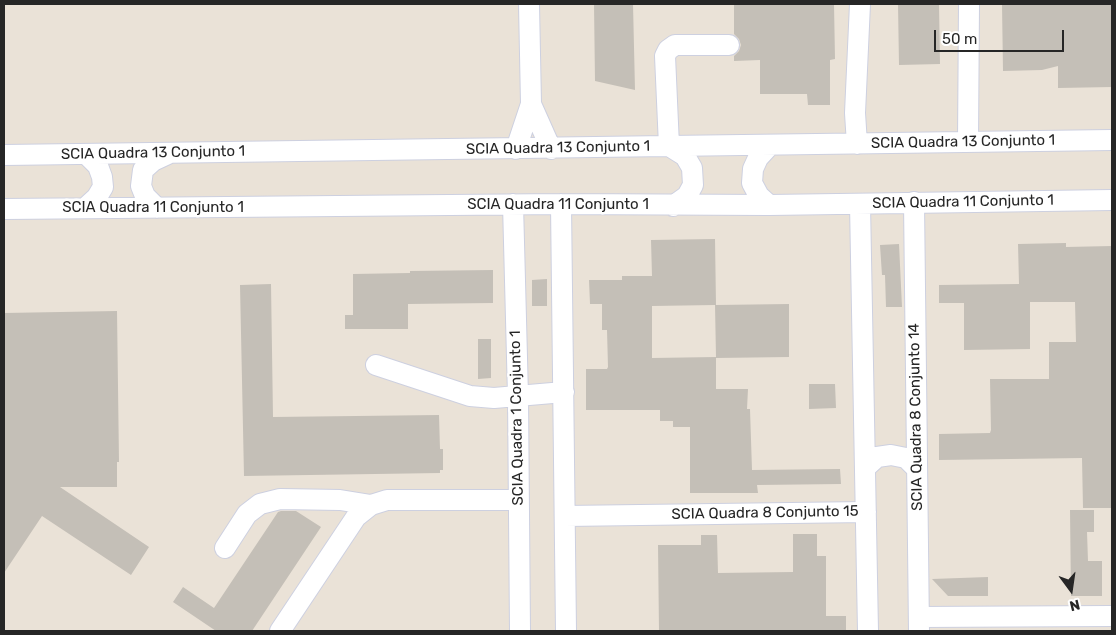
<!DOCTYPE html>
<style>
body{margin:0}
#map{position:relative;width:1116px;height:635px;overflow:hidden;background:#eae2d7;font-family:Rubik,sans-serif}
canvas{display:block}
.frame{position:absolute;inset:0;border:5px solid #262626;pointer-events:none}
.north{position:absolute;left:1046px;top:565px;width:50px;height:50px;-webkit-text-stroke:4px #fff;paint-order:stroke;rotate:166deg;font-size:14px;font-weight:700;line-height:20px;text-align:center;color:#262626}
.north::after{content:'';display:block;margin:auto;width:18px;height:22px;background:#262626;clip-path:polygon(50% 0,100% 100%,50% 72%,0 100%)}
.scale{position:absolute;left:934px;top:30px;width:130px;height:22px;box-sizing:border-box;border:2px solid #262626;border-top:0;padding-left:6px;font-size:15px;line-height:18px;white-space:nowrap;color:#262626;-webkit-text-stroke:4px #fff;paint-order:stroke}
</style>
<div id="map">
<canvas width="1116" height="635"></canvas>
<div class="frame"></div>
<div class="north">N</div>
<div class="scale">50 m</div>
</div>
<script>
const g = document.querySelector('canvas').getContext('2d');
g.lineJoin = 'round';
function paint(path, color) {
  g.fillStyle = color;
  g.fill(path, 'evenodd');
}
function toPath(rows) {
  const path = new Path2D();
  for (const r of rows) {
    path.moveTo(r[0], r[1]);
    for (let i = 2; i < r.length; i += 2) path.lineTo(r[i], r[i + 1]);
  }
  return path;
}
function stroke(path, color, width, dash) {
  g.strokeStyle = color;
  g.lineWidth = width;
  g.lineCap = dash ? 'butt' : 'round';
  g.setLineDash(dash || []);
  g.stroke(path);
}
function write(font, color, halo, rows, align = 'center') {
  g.font = font + ' Rubik,sans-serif';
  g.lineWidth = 5;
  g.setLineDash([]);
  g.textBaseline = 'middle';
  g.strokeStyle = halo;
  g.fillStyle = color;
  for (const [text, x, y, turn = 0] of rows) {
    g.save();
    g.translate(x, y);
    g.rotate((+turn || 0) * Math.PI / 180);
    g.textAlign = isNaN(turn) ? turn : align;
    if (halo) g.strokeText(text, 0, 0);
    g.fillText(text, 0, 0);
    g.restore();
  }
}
paint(toPath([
 [594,4,633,4,635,90,595,81],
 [734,4,834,4,835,59,830,60,830,105,808,105,807,94,760,94,760,60,734,61,734,56,739,51,741,45,739,39,734,34],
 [898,4,939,4,940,64,899,65],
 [1002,4,1112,4,1112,87,1058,88,1058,66,1042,70,1003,71],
 [715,239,716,305,789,304,789,357,716,358,716,389,748,389,747,409,750,409,752,470,840,469,841,484,757,485,758,493,690,493,690,427,673,427,673,421,660,421,660,410,586,410,586,369,607,369,608,367,607,330,602,330,602,304,590,304,589,280,622,280,622,276,652,276,651,240],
 [715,305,716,357,652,358,652,306],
 [1066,243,1066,247,1112,246,1112,508,1083,508,1082,458,939,460,939,434,990,433,991,430,990,379,1049,379,1049,342,1076,342,1075,302,1030,302,1030,349,964,350,964,303,939,303,939,285,1019,284,1018,244],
 [899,244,902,307,886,307,885,275,882,275,880,245],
 [493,270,493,303,408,304,408,329,345,329,345,315,353,315,353,274,410,273,410,271],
 [547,279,547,306,532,306,532,280],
 [271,284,273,417,439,415,440,449,443,449,443,470,440,470,440,473,244,476,240,285],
 [117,311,119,462,117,462,117,487,60,487,149,547,131,575,42,516,4,573,4,313],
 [478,339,491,339,491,378,478,379],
 [809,384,835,384,836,408,809,409],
 [1070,510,1094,510,1094,532,1087,532,1088,561,1102,561,1102,596,1071,596],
 [281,511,296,511,321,527,252,631,216,631,173,602,183,587,214,608,278,512],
 [793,534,817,534,817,556,826,556,826,616,846,616,846,631,659,631,658,545,701,545,701,535,717,535,718,573,793,572],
 [988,577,988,596,948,596,932,579]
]), '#c4bfb7');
const minor = toPath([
 [531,104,551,149],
 [968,142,969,4],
 [857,144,855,113,860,4],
 [516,149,531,104,529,4],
 [4,155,1112,140],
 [914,202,919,631],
 [513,204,518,396,520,631],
 [561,204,566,631],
 [860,204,868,631],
 [769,205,759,196,752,183,753,169,758,158,770,145],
 [673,206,687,196,693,185,692,168,685,156,669,146,665,56,668,50,675,45,729,45],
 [85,208,97,197,103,187,102,177,98,166,86,154],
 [157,208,145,196,141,186,143,170,153,161,168,154],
 [4,209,561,204,769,205,1112,200],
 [376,365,470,396,494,398,564,392],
 [866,467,877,457,891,455,906,458,916,468],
 [565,516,866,512],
 [225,548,247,514,260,504,280,499,340,500,371,505],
 [919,617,1112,616],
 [280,631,356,517,371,505,387,500,518,500]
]);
stroke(minor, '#cdd0e0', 22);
stroke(minor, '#fff', 20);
write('15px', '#262626', '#fff', [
 ["SCIA Quadra 13 Conjunto 1",963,142,-1],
 ["SCIA Quadra 13 Conjunto 1",558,148,-1],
 ["SCIA Quadra 13 Conjunto 1",153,153,-1],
 ["SCIA Quadra 11 Conjunto 1",963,202,-1],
 ["SCIA Quadra 11 Conjunto 1",558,205],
 ["SCIA Quadra 11 Conjunto 1",153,208],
 ["SCIA Quadra 8 Conjunto 14",916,417,-91],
 ["SCIA Quadra 1 Conjunto 1",517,418,-91],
 ["SCIA Quadra 8 Conjunto 15",765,513,-1]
]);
</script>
